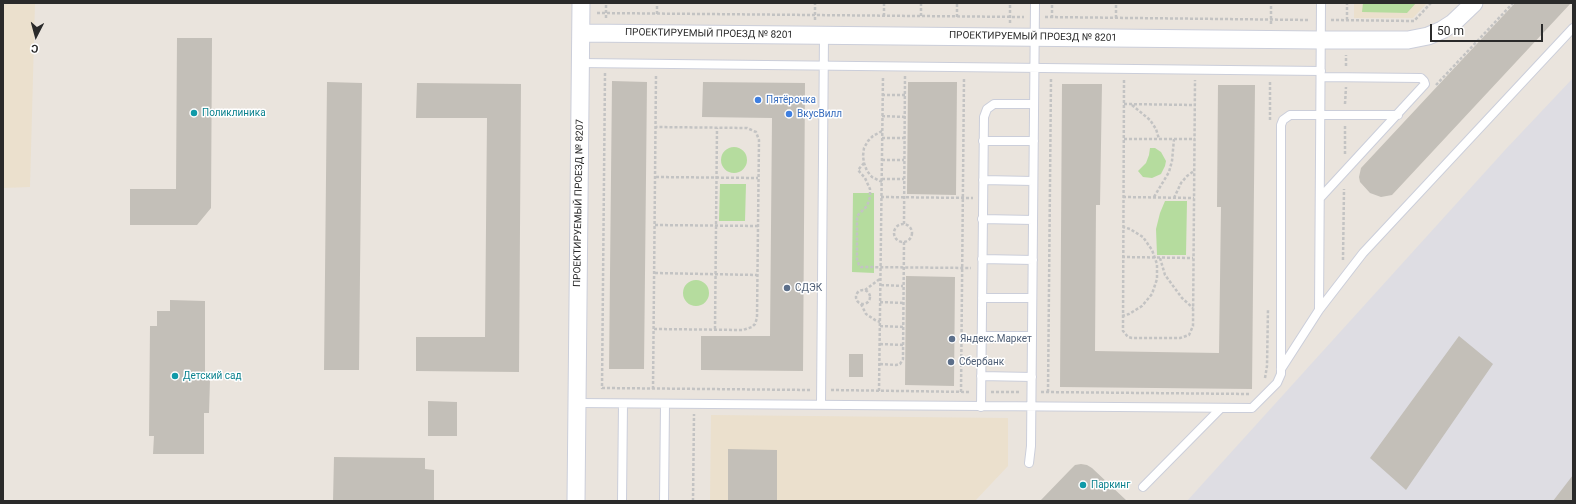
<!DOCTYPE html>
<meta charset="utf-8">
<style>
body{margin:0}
#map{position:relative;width:1576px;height:504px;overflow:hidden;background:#eae4dd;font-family:Roboto,sans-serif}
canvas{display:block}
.frame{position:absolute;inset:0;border:4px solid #2a2a2a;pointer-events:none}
.north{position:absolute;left:16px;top:16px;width:40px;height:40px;-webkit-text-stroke:3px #fff;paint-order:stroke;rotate:186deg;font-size:11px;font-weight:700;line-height:16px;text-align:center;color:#2a2a2a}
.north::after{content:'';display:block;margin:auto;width:14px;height:18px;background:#2a2a2a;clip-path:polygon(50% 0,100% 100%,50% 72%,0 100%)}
.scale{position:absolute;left:1430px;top:24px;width:113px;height:18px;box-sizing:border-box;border:2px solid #2a2a2a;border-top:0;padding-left:5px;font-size:12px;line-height:14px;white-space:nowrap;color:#2a2a2a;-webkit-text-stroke:3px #fff;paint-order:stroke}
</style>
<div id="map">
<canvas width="1576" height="504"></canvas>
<div class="frame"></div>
<div class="north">С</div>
<div class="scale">50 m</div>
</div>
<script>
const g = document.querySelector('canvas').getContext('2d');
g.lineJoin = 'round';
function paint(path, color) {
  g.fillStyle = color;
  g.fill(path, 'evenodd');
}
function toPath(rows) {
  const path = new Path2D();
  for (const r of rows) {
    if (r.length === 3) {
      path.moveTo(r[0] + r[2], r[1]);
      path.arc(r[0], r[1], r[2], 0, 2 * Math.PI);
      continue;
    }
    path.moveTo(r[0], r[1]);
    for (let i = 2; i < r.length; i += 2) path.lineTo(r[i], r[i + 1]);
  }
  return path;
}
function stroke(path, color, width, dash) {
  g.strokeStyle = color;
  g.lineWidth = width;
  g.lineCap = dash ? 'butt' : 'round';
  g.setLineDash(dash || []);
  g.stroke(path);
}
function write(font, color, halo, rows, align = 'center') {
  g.font = font + ' Roboto,sans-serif';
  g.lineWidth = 3;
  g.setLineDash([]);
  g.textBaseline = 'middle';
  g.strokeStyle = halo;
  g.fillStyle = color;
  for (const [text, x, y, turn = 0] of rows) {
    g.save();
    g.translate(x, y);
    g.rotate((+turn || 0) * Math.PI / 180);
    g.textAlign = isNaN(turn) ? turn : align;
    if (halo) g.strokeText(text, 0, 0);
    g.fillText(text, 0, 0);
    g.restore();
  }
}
paint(toPath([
 [1573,78,1573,501,1187,501,1505,150]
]), '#dedde3');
paint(toPath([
 [3,3,35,3,30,187,3,188],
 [1354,3,1427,3,1413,18,1354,18],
 [711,415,1008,418,1008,466,975,501,710,501]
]), '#ebe0cd');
paint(toPath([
 [1363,3,1416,3,1407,13,1362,12],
 [734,160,13],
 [1150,148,1155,148,1161,152,1166,161,1165,166,1161,174,1152,178,1143,177,1138,171,1146,163,1149,155],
 [720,184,746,184,745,221,719,221],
 [853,193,874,193,874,273,852,272],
 [1165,201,1187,201,1186,255,1157,255,1156,229,1160,213],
 [696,293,13]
]), '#b5dc9e');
paint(toPath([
 [1515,3,1571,3,1392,195,1381,197,1370,193,1360,182,1359,177,1361,168],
 [177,38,212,38,211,208,197,225,130,225,130,189,176,189],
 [612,81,647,82,644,369,609,369],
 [327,82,362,83,359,370,324,370],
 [703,82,805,83,803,371,701,370,701,336,770,336,772,118,702,117],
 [908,82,957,82,956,195,907,194],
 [417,83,521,84,519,372,416,371,416,337,485,337,487,118,416,118],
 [1062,84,1102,84,1100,205,1096,205,1095,351,1156,352,1219,353,1221,207,1217,207,1218,85,1255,85,1252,389,1060,387],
 [906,276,955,277,954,386,905,385],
 [170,300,205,301,205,380,210,380,209,413,204,413,204,454,153,454,154,436,149,436,150,326,157,326,157,311,170,311],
 [1459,336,1493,364,1406,490,1370,458],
 [849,354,863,354,863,377,849,377],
 [428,401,457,402,457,436,428,436],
 [728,449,777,450,777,501,728,501],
 [334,457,425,458,425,469,434,470,434,501,333,501],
 [1081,464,1087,465,1092,468,1127,501,1040,501,1071,469,1075,465],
 [1573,475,1573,501,1553,501]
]), '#c3bfb8');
const lane = toPath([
 [580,63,1321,71],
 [983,141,1034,141],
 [983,180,1033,181],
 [1320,198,1425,84,1424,81,1421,78,1321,77],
 [982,219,1033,220],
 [982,259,1033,260],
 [982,298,1032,298],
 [1319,310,1321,3],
 [981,336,1032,336],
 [1281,369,1319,310,1363,253,1573,28],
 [981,376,1032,377],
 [577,403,1252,408,1277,383,1281,374,1281,125,1283,120,1290,115,1398,115],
 [821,405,824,35],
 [981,407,984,117,987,109,994,104,1034,104],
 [1029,463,1031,446,1035,3],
 [1143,487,1220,409],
 [622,501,623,404],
 [664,501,665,404]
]);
const street = toPath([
 [581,33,1321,40,1408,40,1428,36,1442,30,1453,23,1474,3],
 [576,501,581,3]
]);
stroke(lane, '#cbceda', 10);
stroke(street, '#cbceda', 19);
stroke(toPath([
 [597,13,1024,17],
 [657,14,657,3],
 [884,16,884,3],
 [921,16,921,3],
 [957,17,957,3],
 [1045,17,1310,20],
 [606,18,606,3],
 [1052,18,1052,3],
 [1116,18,1116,3],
 [815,20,815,3],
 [1331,20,1414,21,1431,3],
 [1347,20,1347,3],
 [1010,23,1010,3],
 [1271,24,1271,3],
 [1346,66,1346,55],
 [605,73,602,388,811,390],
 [1124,80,1123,331,1128,337,1132,338,1180,338,1189,335,1193,326,1195,80],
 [1436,85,1513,3],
 [882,95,905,95],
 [1124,104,1195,105],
 [1345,104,1346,87],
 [1132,105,1150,120,1156,129,1159,139],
 [882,116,905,117],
 [1270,120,1270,81],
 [882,138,905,138],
 [1124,139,1195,139],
 [1345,154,1345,125],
 [882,160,904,160],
 [864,163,858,170,865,178,870,189,870,197,867,206,857,216,857,259,859,265,861,267,971,268],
 [656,177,758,178],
 [882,179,904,179],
 [882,182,872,177,867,171,864,163,863,156,864,148,868,141,873,136,882,131],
 [881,197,973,198],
 [1123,197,1194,198],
 [1154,197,1169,172,1172,161,1174,139],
 [1174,198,1181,183,1187,176,1194,171],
 [904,224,905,76],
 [903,233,9],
 [655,225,758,226],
 [1122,257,1193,258],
 [1160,258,1165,275,1182,298,1193,308],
 [1343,260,1344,189],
 [655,273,757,275],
 [881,285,903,286],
 [863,297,7],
 [865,290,881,278],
 [880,302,903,303],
 [861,304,866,314,875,320,880,322],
 [1122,316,1129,314,1142,306,1152,294,1157,279,1157,264,1152,250,1143,237,1130,229,1123,227],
 [880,326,903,327],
 [654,329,743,330,752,327,755,324,757,318,758,226,759,140,756,132,747,128,656,127],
 [715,329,717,128],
 [880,344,903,345],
 [880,364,896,365,900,364,903,359,904,242],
 [1265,378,1267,366,1268,309],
 [653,389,656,74],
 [831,390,970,392],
 [879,391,883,76],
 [961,392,964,77],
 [991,392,1020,392],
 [1041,392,1250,394],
 [1048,392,1051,79],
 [693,501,694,414]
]), '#c3c3c3', 2.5, [3, 2]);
stroke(lane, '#fff', 8);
stroke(street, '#fff', 17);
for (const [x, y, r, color] of [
 [758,100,4,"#3f7fe0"],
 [194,113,4,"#0f9aa8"],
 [789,114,4,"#3f7fe0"],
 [787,288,4,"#5c6f8a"],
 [952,339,4,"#5c6f8a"],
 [951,362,4,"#5c6f8a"],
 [175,376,4,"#0f9aa8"],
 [1083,485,4,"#0f9aa8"]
]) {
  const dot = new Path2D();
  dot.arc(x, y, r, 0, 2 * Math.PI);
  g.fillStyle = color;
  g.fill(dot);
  stroke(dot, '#fff', 1.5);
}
write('10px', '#2a2a2a', '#fff', [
 ["ПРОЕКТИРУЕМЫЙ ПРОЕЗД № 8201",709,34,1],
 ["ПРОЕКТИРУЕМЫЙ ПРОЕЗД № 8201",1033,37,1],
 ["ПРОЕКТИРУЕМЫЙ ПРОЕЗД № 8207",579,203,-89]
]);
write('10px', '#366cbe', '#fff', [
 ["Пятёрочка",766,100],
 ["ВкусВилл",797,114]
], 'left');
write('10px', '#0d838f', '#fff', [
 ["Поликлиника",202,113],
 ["Детский сад",183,376],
 ["Паркинг",1091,485]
], 'left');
write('10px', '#4e5e75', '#fff', [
 ["СДЭК",795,288],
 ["Яндекс.Маркет",960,339],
 ["Сбербанк",959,362]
], 'left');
</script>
